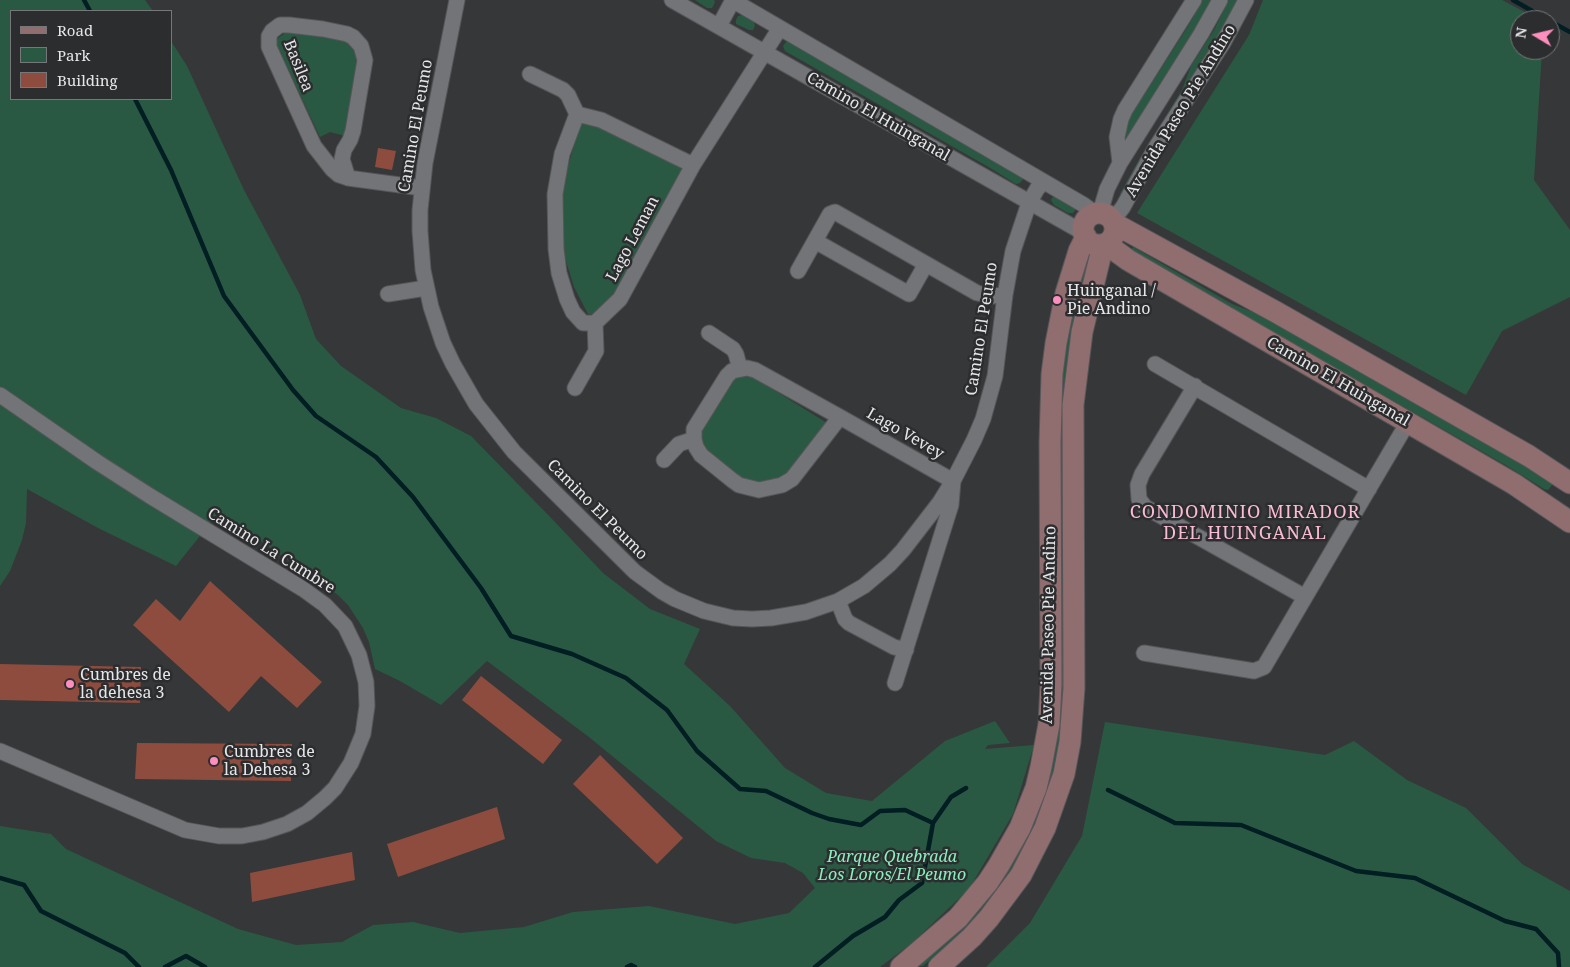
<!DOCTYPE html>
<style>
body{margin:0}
#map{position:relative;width:1570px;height:967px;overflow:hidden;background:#363739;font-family:"Noto Serif",serif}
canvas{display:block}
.legend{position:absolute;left:10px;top:10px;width:162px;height:90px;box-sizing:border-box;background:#2c2d2f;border:1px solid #777779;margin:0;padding:6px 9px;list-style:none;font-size:15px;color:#e7e7e9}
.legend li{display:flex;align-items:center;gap:10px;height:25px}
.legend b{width:25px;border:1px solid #777779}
.north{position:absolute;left:1510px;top:10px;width:50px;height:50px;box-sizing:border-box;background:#2c2d2f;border:1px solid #777779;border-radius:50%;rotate:279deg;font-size:14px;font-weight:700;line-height:20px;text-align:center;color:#e7e7e9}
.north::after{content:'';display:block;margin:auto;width:18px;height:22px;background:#fd8ebe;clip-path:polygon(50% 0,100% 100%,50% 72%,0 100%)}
</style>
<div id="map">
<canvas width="1570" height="967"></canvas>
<ul class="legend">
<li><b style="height:6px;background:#906d6f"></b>Road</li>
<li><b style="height:14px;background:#2a5943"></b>Park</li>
<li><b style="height:14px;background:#8d4c3d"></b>Building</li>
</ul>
<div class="north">N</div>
</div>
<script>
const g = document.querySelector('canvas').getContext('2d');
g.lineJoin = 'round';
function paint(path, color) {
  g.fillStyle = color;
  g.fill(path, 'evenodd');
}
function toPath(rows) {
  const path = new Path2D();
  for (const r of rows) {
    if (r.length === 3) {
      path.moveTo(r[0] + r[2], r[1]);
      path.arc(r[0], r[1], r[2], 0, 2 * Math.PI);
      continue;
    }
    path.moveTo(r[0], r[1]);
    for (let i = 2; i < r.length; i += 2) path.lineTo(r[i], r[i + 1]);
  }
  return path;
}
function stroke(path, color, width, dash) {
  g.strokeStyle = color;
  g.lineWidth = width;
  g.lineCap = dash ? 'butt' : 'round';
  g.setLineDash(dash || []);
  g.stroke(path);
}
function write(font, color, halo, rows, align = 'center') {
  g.font = font + ' "Noto Serif",serif';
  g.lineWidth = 5;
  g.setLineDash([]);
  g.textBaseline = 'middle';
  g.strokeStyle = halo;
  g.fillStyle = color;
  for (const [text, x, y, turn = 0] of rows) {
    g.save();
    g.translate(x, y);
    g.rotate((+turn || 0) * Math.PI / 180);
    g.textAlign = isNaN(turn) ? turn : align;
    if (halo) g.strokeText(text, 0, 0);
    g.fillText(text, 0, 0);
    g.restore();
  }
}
paint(toPath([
 [0,0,145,0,153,11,11,11,11,99,171,99,171,41,187,66,244,190,300,295,316,339,341,366,401,408,436,418,471,436,554,521,603,573,650,609,700,629,684,664,730,706,785,768,826,793,872,801,945,741,995,721,1010,743,988,745,985,749,1034,745,1013,814,969,889,912,943,880,967,0,967,0,826,51,834,66,849,238,929,296,945,342,942,373,925,413,922,460,933,524,927,573,912,649,906,735,924,789,913,815,888,803,873,785,863,751,858,716,841,589,737,487,661,441,705,400,681,375,669,369,642,363,628,348,605,338,595,219,512,176,566,100,529,27,489,26,523,22,540,10,571,0,586],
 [695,0,714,0,715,2,712,8,707,8],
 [1203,0,1212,0,1203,18,1126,139,1125,125,1187,28],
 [1229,0,1237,0,1210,52,1122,196,1120,194,1140,158,1182,90,1191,66,1214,30],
 [1263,0,1502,0,1540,20,1520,20,1520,50,1542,50,1534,180,1570,230,1570,297,1502,331,1466,395,1137,213,1249,35],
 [742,15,754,22,755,26,753,30,749,30,736,24,736,20,738,16],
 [287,32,342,38,351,43,357,52,361,63,345,136,330,132,320,137,276,43,278,38],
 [786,42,789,42,1024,178,1020,183,1016,184,992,169,785,51,783,46],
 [581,121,599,125,685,167,607,315,588,314,574,287,562,248,560,194],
 [1054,195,1077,208,1073,213,1068,213,1054,205,1051,200],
 [1092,247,1066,715,1056,770,1035,832,1002,889,968,928,923,966,910,967,1038,806,1056,404,1074,292],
 [1133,247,1232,304,1261,315,1550,478,1552,485,1548,490,1544,489,1509,467,1131,250],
 [743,376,753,377,827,423,789,472,776,480,765,484,738,479,702,447,700,437,703,428,731,382,737,377],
 [1105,722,1325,755,1354,741,1407,780,1466,808,1522,864,1570,891,1570,967,986,967,1030,923,1082,836]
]), '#2a5943');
stroke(toPath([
 [84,0,90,11],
 [1513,0,1548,20],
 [1550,21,1570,32],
 [135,99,171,170,224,296,293,390,316,416,376,457,413,497,481,588,511,636,572,654,626,678,667,710,697,751,740,789,766,791,812,813,829,819,861,825,880,811,905,810,933,823],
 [1108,790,1175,823,1241,825,1356,871,1415,878,1505,921,1536,929,1558,953,1559,967],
 [0,878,24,885,41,911,125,953,139,967],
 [165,967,186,956,205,967],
 [627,967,631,965,635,967],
 [815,967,853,936,885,917,899,900,922,883,933,823,951,797,966,788]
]), '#011e22', 4.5);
paint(toPath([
 [378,148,396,151,392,170,375,167],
 [210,581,322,682,297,708,261,676,229,712,133,625,156,599,180,621],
 [0,664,141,667,140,703,0,700],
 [481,676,562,740,543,764,462,700],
 [137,743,292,744,291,781,135,779],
 [600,755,683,838,657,864,573,784],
 [497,807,505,839,398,877,387,844],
 [352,852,355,880,252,902,250,873]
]), '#8d4c3d');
const street = toPath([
 [457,0,425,163,420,210,420,231,423,270,431,307,443,343,453,364,476,404,514,452,635,572,661,591,675,599,704,611,733,618,752,619,771,618,806,612,838,601,864,586,890,564,903,550,940,502,953,481,974,440,983,419,995,376,1005,295,1013,251,1029,203,1037,189,1043,182],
 [672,0,1084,233],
 [732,0,1084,205,1095,213],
 [719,26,733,0],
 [530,74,563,90,568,95,577,114],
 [1120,163,1117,137,1121,119,1125,110,1194,0],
 [693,165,601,120,577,114,562,154,555,194,556,249,559,273,567,299,573,312,583,323,595,323,620,299,693,165,780,28],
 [348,178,342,159,344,150,350,140,353,131,365,60,361,46,353,37,347,34,323,29,289,25,280,25,272,31,269,36,269,47,314,146,332,169,339,175,348,178,422,188],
 [1100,213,1107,189,1120,163,1201,34,1220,0],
 [1113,220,1123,207,1156,147,1223,43,1246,0],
 [815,241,909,294,926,264],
 [798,271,830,214,835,212,977,293,992,296,1005,295],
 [388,294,426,288],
 [709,333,733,349,736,354,740,369],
 [1155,364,1369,489],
 [1195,386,1142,474,1138,485,1139,499,1145,507,1305,597],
 [575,388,596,351,595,323],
 [0,395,97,462,150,496,303,589,325,605,345,626,359,655,366,682,367,706,363,734,351,763,335,788,325,798,307,813,287,824,263,832,242,836,219,836,185,830,0,751],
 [840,417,792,479,782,485,759,490,739,485,732,480,701,455,696,447,694,439,694,429,727,376,732,371,747,368,755,370,840,417,953,481,951,505,895,683],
 [664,460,679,444,694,439],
 [838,601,845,619,849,623,894,647,906,650],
 [1144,653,1254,671,1264,667,1408,422]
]);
const secondary = toPath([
 [1099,229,16],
 [1115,224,1276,312,1529,456,1570,483],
 [1106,244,1128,260,1514,484,1570,522],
 [901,967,958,918,988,882,999,865,1020,828,1036,788,1041,767,1049,724,1051,684,1050,442,1052,374,1056,343,1066,293,1079,251,1086,237],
 [939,967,972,937,989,918,1021,875,1045,828,1064,774,1070,742,1074,688,1073,405,1082,332,1103,245]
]);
stroke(street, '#565659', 17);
stroke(secondary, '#565659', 23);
stroke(street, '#737477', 15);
stroke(secondary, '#906d6f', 21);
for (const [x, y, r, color] of [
 [1057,300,5,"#fd8ebe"],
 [70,684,5,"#fd8ebe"],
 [214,761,5,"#fd8ebe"]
]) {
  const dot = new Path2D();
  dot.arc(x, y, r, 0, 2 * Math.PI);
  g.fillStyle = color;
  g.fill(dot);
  stroke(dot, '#2c2d2f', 2);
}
write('16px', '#e7e7e9', '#2c2d2f', [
 ["Basilea",298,66,68],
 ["Avenida Paseo Pie Andino",1181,111,-59],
 ["Camino El Huinganal",878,117,30],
 ["Camino El Peumo",416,126,-80],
 ["Lago Leman",633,239,-62],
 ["Camino El Peumo",982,329,-81],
 ["Camino El Huinganal",1338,382,30],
 ["Lago Vevey",905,434,30],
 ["Camino El Peumo",597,510,45],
 ["Camino La Cumbre",271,551,32],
 ["Avenida Paseo Pie Andino",1049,625,-89]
]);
write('16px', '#e7e7e9', '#2c2d2f', [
 ["Huinganal /",1067,291],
 ["Pie Andino",1067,309],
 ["Cumbres de",80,675],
 ["la dehesa 3",80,693],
 ["Cumbres de",224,752],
 ["la Dehesa 3",224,770]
], 'left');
write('italic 16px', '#88efbd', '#2c2d2f', [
 ["Parque Quebrada",892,857],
 ["Los Loros/El Peumo",892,875]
]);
g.letterSpacing = '1px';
write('18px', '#fbbbd4', '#2c2d2f', [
 ["CONDOMINIO MIRADOR",1245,513],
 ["DEL HUINGANAL",1245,534]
]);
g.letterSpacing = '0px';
</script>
